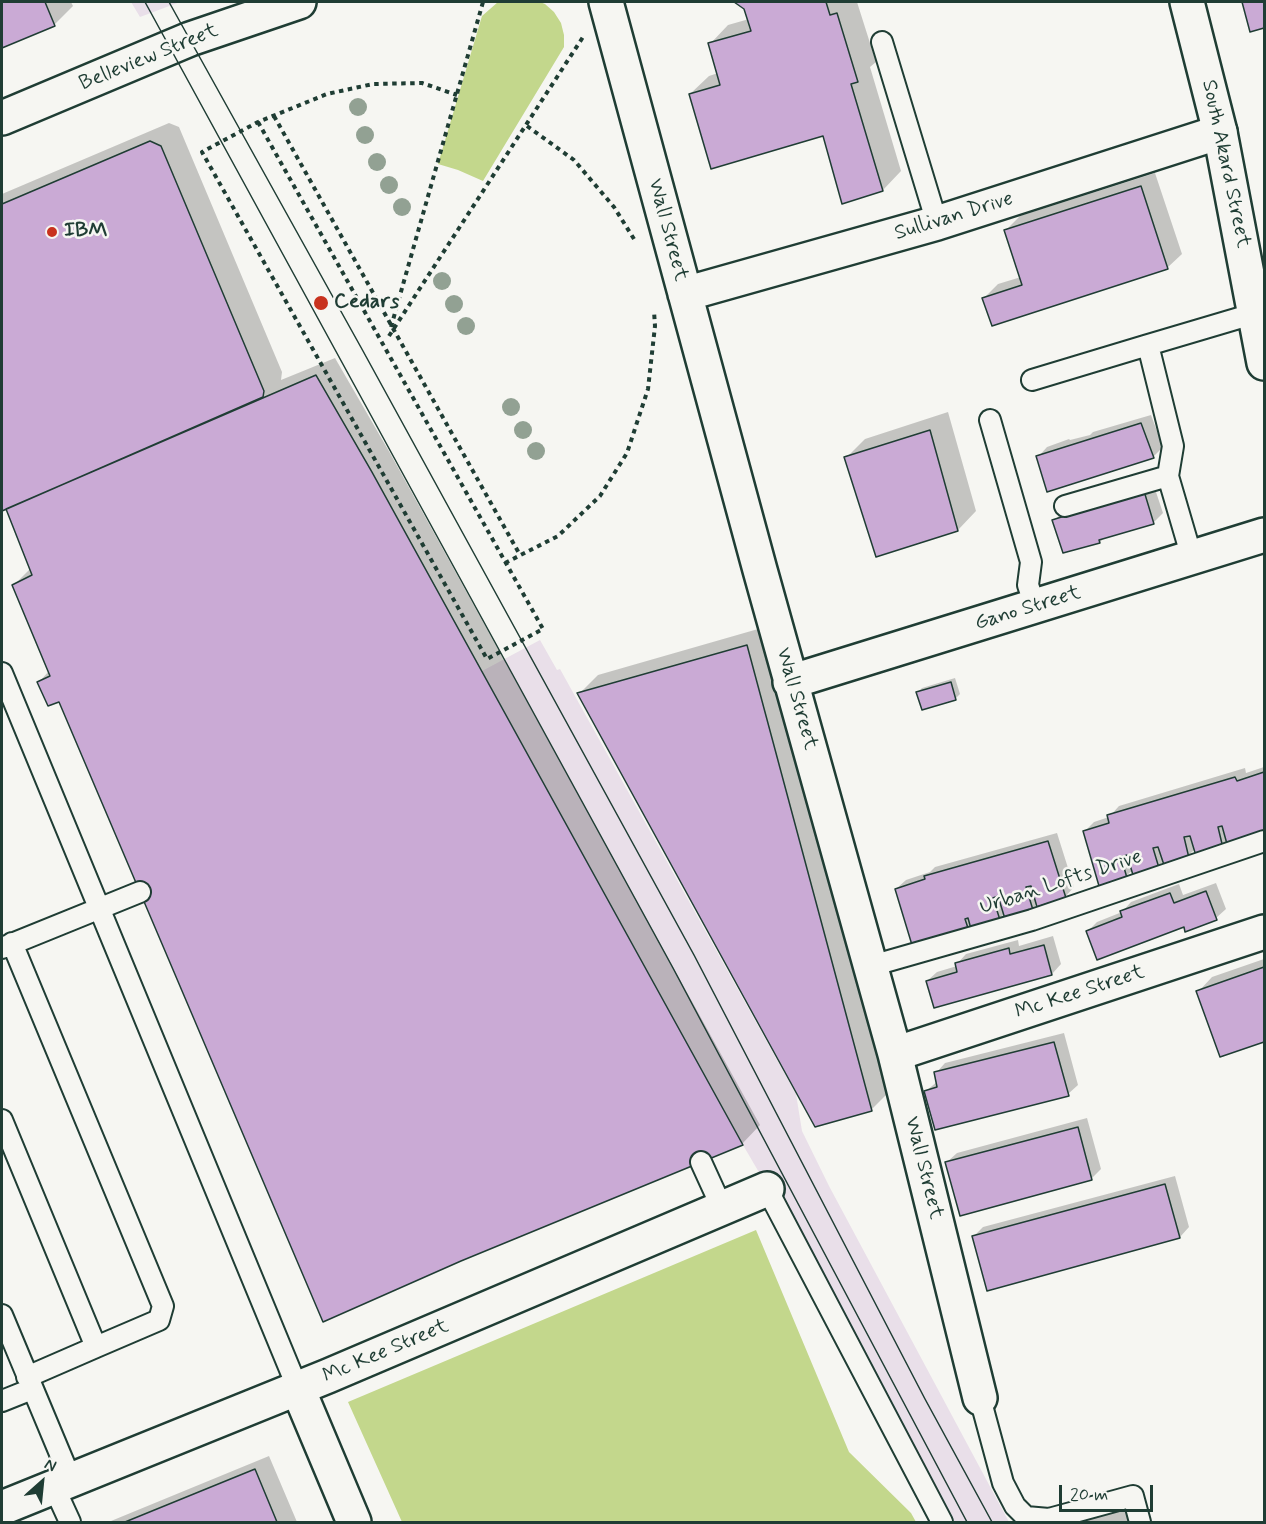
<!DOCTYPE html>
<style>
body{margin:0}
#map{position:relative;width:1266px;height:1524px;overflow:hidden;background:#f6f6f2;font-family:Mynerve,sans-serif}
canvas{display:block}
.frame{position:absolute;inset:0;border:3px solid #1f3d34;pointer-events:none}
.north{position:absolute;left:12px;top:1452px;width:60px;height:60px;-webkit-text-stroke:4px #f6f6f2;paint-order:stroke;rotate:27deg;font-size:16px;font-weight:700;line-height:24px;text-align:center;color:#1f3d34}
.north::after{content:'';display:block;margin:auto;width:21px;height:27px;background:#1f3d34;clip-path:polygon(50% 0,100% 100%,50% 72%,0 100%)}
.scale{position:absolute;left:1059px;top:1485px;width:94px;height:27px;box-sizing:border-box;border:3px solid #1f3d34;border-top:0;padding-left:8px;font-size:18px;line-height:21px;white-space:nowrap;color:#1f3d34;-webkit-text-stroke:4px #f6f6f2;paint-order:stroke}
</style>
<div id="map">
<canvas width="1266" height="1524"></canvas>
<div class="frame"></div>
<div class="north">N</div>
<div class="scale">20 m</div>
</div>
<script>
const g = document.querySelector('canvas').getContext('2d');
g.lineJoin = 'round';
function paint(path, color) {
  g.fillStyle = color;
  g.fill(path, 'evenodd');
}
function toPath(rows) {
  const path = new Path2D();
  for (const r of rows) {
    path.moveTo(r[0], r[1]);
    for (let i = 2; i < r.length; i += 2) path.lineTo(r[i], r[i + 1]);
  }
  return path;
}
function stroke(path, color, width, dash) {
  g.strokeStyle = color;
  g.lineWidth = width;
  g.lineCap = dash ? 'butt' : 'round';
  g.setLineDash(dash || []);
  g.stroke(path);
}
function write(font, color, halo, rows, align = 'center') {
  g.font = font + ' Mynerve,sans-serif';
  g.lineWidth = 5;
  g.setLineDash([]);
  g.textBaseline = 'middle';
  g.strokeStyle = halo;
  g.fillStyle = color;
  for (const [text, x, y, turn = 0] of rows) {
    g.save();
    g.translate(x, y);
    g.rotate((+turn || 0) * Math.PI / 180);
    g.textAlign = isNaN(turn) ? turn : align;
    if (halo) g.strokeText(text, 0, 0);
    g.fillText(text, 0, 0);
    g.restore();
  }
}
paint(toPath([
 [131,2,180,2,140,17],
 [540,640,557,670,560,669,796,1094,802,1131,829,1186,1009,1522,950,1522,812,1263,743,1145,482,671]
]), '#e9dfe9');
paint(toPath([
 [498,2,540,2,545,4,554,12,561,23,564,35,564,47,483,181,458,170,438,164,482,16],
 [756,1230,849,1452,911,1513,916,1522,402,1522,348,1402]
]), '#c3d78c');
paint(toPath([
 [2,2,71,2,73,6,54,25,2,46],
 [737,2,857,2,876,62,870,67,901,171,883,190,824,134,690,94,709,76,718,73,710,44,728,25,749,19,746,8],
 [1243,2,1264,2,1264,26,1251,30],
 [169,123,179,127,282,372,281,380,335,358,390,453,760,1125,742,1144,60,700,39,682,49,671,14,585,31,568,7,507,2,509,2,194],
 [1155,173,1182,254,1167,268,984,298,998,284,1021,277,1006,230,1020,216],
 [948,412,976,511,958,530,877,555,846,458,865,439],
 [1151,415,1163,447,1153,457,1038,457,1047,447,1069,439,1070,440,1090,435,1093,432],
 [1153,483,1163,513,1153,523,1105,537,1100,542,1064,551,1054,521,1063,511],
 [765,627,890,1091,871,1110,579,694,598,675],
 [955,678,960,694,955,699,918,692,922,688],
 [1264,767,1264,832,1228,841,1222,846,1195,849,1188,856,1164,861,1158,866,1133,870,1126,876,1085,831,1094,822,1109,817,1119,806,1245,768,1246,773],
 [1057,833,1074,887,1065,897,1038,903,1032,909,1005,913,999,919,971,922,967,927,896,889,906,880,930,872,935,867],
 [1216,883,1226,909,1216,918,1184,925,1088,931,1097,922,1122,912,1131,902,1179,884,1183,895],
 [1053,936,1061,964,1052,974,927,981,937,972,957,966,957,964,966,954,1018,940,1019,946],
 [1264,959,1264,1040,1221,1055,1198,992,1212,977],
 [1064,1033,1078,1085,1068,1094,926,1091,938,1081,936,1073,945,1063],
 [1087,1118,1101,1169,1091,1179,947,1162,957,1153],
 [1175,1176,1189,1227,1180,1237,973,1237,983,1227],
 [269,1456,297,1522,109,1522,111,1521],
 [1134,1501,1139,1522,1063,1522]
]), '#0003');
const building = toPath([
 [2,2,45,2,55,26,2,48,2,2],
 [734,2,826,2,830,15,837,13,858,82,851,84,883,191,842,204,823,136,711,169,689,94,720,85,708,43,751,31,744,9,734,2],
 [1242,2,1264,2,1264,28,1250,32,1242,2],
 [150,141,161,146,264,391,263,397,2,511,2,204,150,141],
 [1141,186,1168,269,992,326,982,298,1022,285,1004,230,1141,186],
 [316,375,372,472,743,1145,461,1261,323,1322,59,702,48,706,37,682,50,676,12,585,32,575,6,509,316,375],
 [1141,423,1154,458,1047,492,1036,456,1141,423],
 [930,430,958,531,876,557,844,457,930,430],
 [1144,491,1154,524,1099,540,1100,543,1063,553,1052,520,1144,491],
 [747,645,872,1111,815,1127,577,693,747,645],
 [951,682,956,700,922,710,916,692,951,682],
 [1264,772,1264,833,1227,844,1222,826,1218,827,1223,848,1196,856,1190,836,1184,837,1189,858,1164,865,1158,847,1153,848,1159,868,1133,875,1127,855,1121,857,1127,878,1099,886,1083,831,1109,823,1107,815,1235,777,1237,781,1264,772],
 [1048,841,1066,898,1037,907,1031,886,1026,887,1033,910,1005,919,998,896,993,898,1000,920,971,929,968,918,965,919,968,928,912,945,895,889,925,879,924,876,1048,841],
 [1206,891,1217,920,1185,932,1184,927,1097,960,1086,931,1122,917,1120,911,1170,893,1174,903,1206,891],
 [1044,945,1052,975,934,1008,926,981,957,972,955,963,1009,948,1010,954,1044,945],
 [1264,967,1264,1042,1220,1057,1196,991,1264,967],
 [1054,1042,1069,1096,935,1130,924,1091,937,1087,934,1072,1054,1042],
 [1078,1127,1092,1180,960,1216,945,1162,1078,1127],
 [1165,1184,1180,1238,987,1291,972,1236,1165,1184],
 [255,1469,277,1522,125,1522,255,1469]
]);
paint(building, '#caaad5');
stroke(building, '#1f3d34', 1.5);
const lane = toPath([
 [882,42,937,223],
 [1148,345,1256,313],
 [1032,380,1148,345,1173,446,1168,476,1192,558],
 [990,420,1031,562,1028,585,1035,606],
 [1065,506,1168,476],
 [2,673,298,1389],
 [12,943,163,1306,159,1320,96,1347],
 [2,948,140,892],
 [871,966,1032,920,1264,841],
 [2,1120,96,1347,27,1377],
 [701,1162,722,1208],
 [767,1189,942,1522],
 [2,1315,71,1480],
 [980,1398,1003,1483,1015,1506,1026,1517,1049,1519,1133,1496,1140,1522],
 [2,1401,32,1389],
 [54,1487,70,1522]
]);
const street = toPath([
 [606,2,760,570,895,1054,980,1398],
 [685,294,937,223,1220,132],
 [790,682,1264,535],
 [895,1054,1264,932],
 [298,1389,354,1522],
 [2,1508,328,1376,767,1189]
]);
const secondary = toPath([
 [1187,2,1220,132,1264,363],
 [2,118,190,39,299,2]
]);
stroke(lane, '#1f3d34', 24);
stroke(street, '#1f3d34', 38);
stroke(secondary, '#1f3d34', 38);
stroke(toPath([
 [274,116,520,555],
 [258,122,543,629,487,659,202,152,258,122,327,94,373,84,422,83,457,95],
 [527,126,574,160,614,207,634,239],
 [391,327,483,2],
 [389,336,583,37],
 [505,563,558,536,600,496,627,453,648,389,655,326,654,311]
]), '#1f3d34', 4, [4.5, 4.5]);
stroke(lane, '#f6f6f2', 20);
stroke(street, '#f6f6f2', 33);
stroke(secondary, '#f6f6f2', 33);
stroke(toPath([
 [145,2,673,968,967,1522],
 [169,2,363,351,694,955,925,1399,992,1522]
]), '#1f3d34', 1.5);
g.fillStyle = '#92a193';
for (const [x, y] of [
 [358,107],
 [365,135],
 [377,162],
 [389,185],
 [402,207],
 [442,281],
 [454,304],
 [466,326],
 [511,407],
 [523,430],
 [536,451]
]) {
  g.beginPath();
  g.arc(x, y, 9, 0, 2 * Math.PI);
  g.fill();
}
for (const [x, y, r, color] of [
 [52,232,6,"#c8321e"],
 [321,303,8,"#c8321e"]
]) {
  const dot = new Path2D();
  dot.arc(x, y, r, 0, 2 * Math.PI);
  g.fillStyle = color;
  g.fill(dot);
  stroke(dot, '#f6f6f2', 2);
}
write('21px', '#1f3d34', '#f6f6f2', [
 ["Belleview Street",149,58,-22],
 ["South Akard Street",1225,164,78],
 ["Sullivan Drive",954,217,-17],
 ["Wall Street",667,230,75],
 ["Gano Street",1028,609,-17],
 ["Wall Street",796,699,74],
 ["Urban Lofts Drive",1061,883,-18],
 ["Mc Kee Street",1080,993,-18],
 ["Wall Street",923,1168,76],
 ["Mc Kee Street",386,1352,-23]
]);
write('bold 21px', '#1f3d34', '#f6f6f2', [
 ["IBM",64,232],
 ["Cedars",334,303]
], 'left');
</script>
